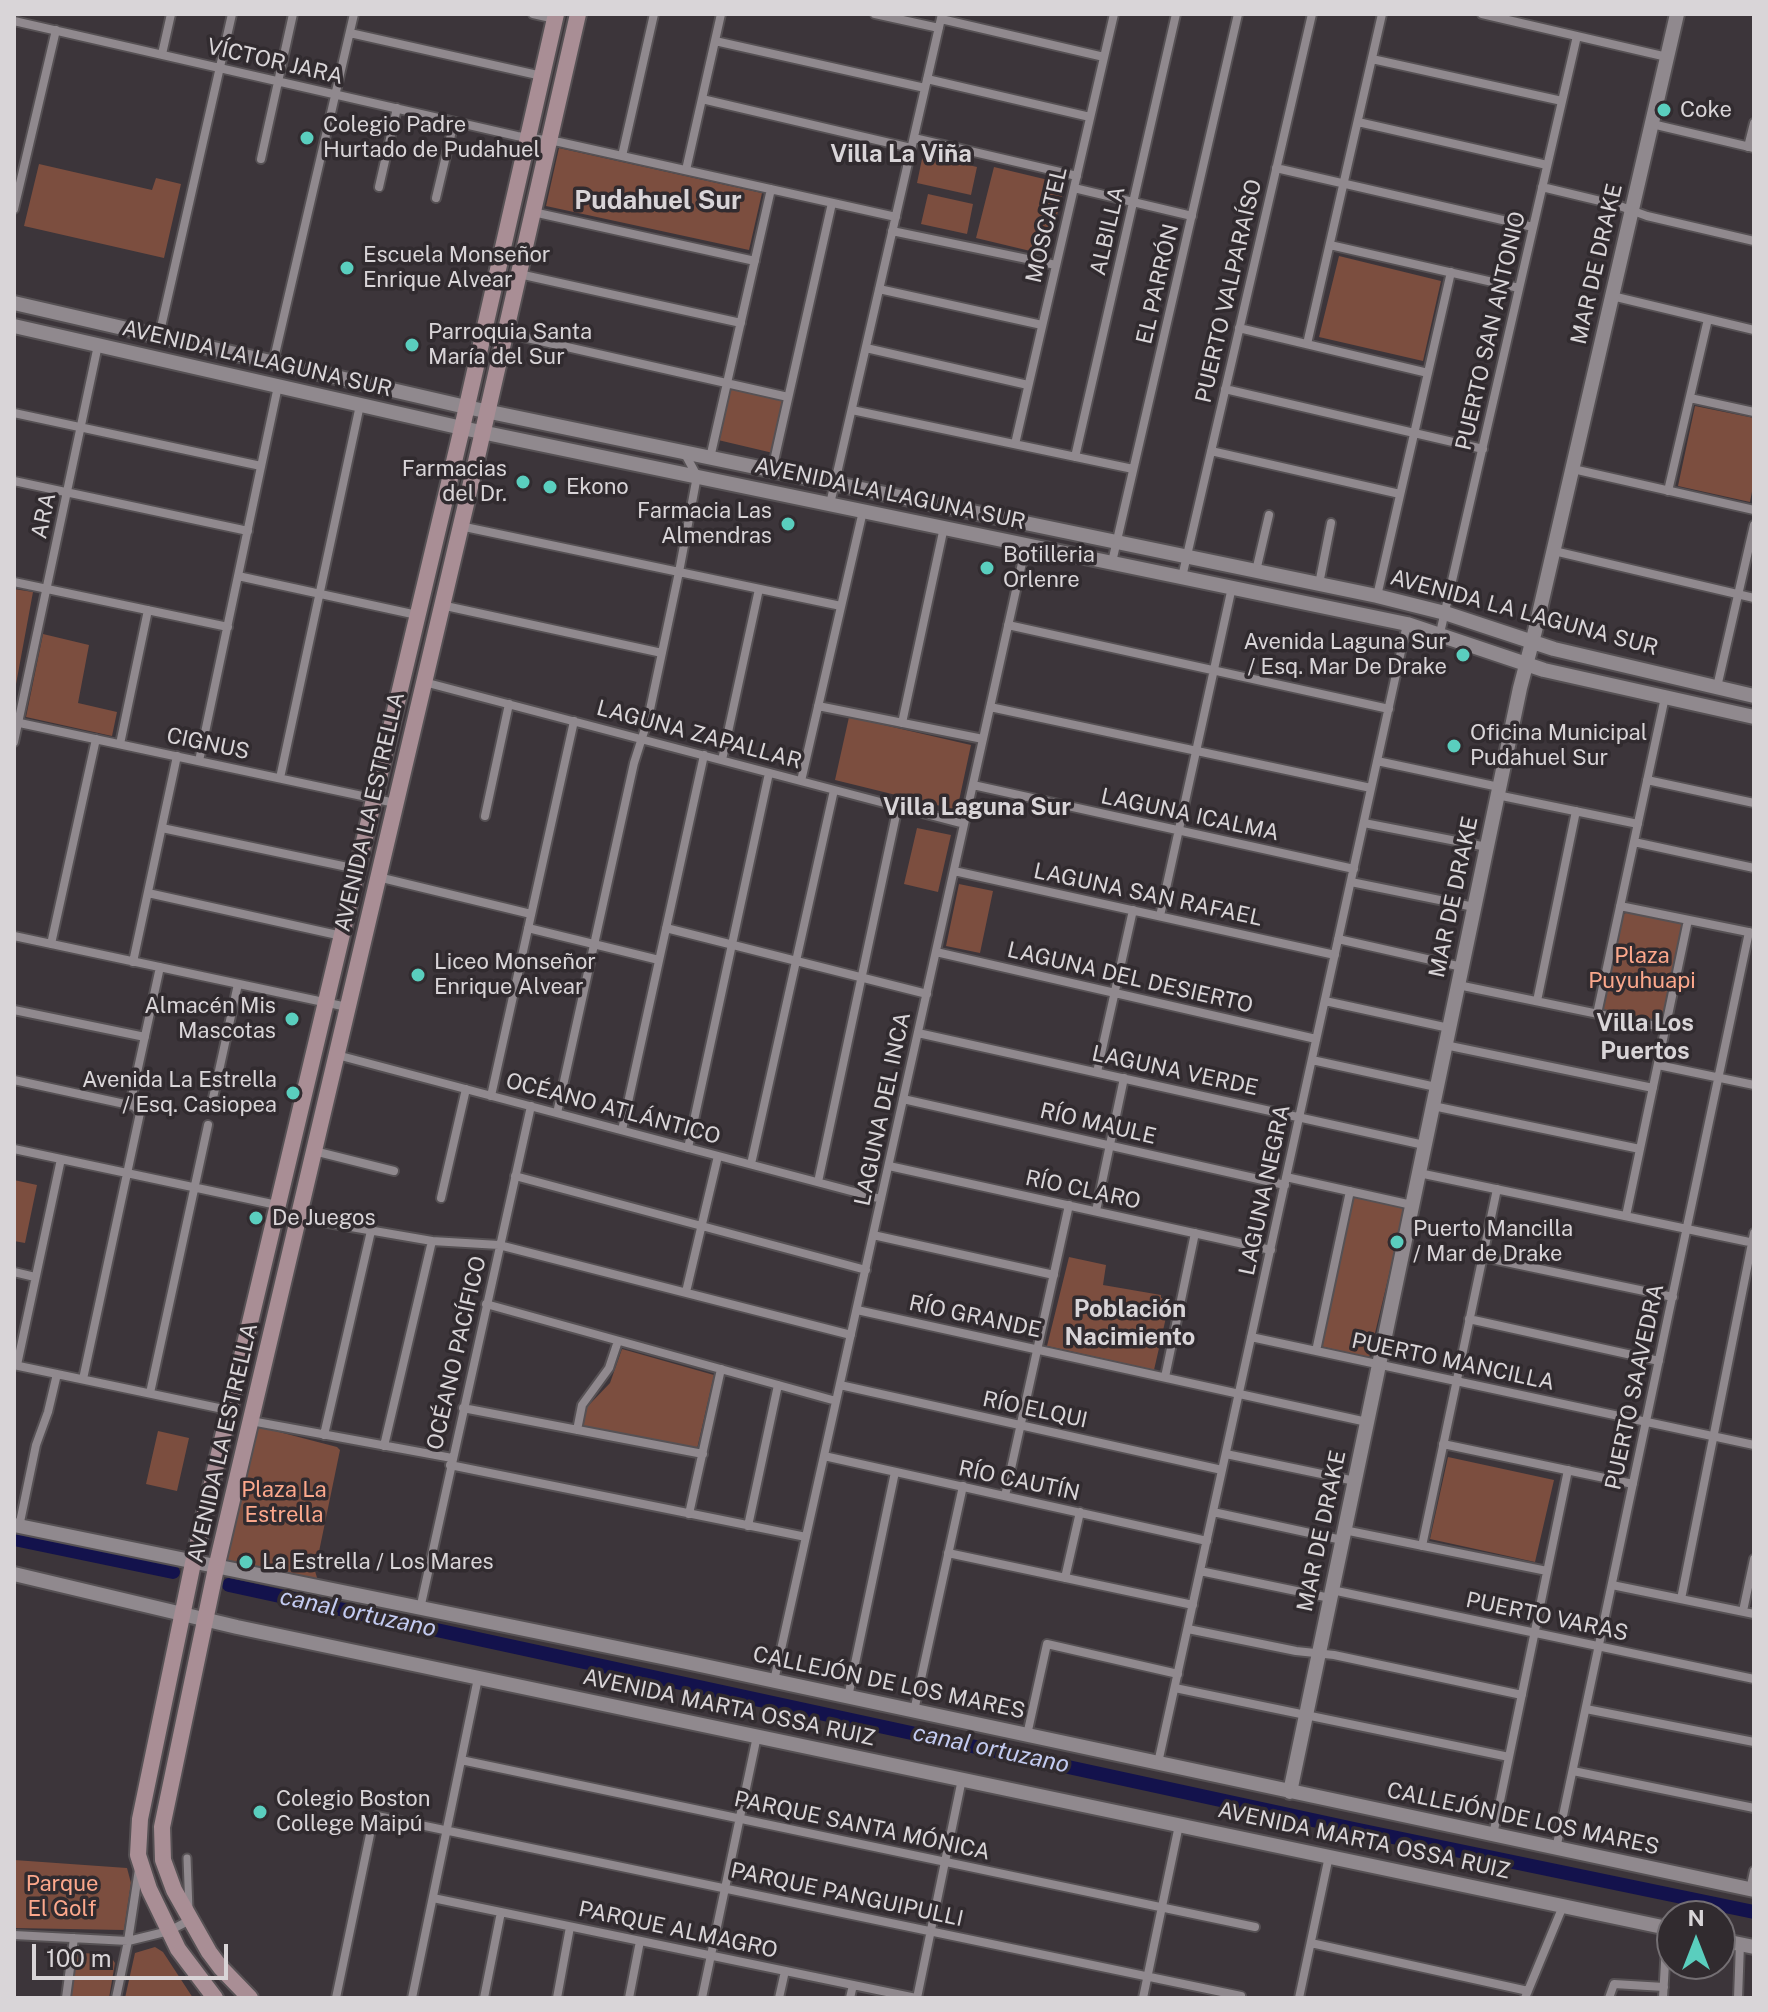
<!DOCTYPE html>
<meta charset="utf-8">
<style>
body{margin:0}
#map{position:relative;width:1768px;height:2012px;overflow:hidden;background:#3c353a;font-family:"Public Sans",sans-serif}
canvas{display:block}
.frame{position:absolute;inset:0;border:16px solid #d9d5d8;pointer-events:none}
.north{position:absolute;left:1656px;top:1900px;width:80px;height:80px;box-sizing:border-box;background:#312b2f;border:2px solid #746f73;border-radius:50%;rotate:0deg;font-size:22px;font-weight:700;line-height:32px;text-align:center;color:#d9d5d8}
.north::after{content:'';display:block;margin:auto;width:28px;height:36px;background:#5acebe;clip-path:polygon(50% 0,100% 100%,50% 72%,0 100%)}
.scale{position:absolute;left:32px;top:1944px;width:196px;height:36px;box-sizing:border-box;border:4px solid #d9d5d8;border-top:0;padding-left:10px;font-size:24px;line-height:28px;white-space:nowrap;color:#d9d5d8;-webkit-text-stroke:6px #312b2f;paint-order:stroke}
</style>
<div id="map">
<canvas width="1768" height="2012"></canvas>
<div class="frame"></div>
<div class="north">N</div>
<div class="scale">100 m</div>
</div>
<script>
const g = document.querySelector('canvas').getContext('2d');
g.lineJoin = 'round';
function paint(path, color) {
  g.fillStyle = color;
  g.fill(path, 'evenodd');
}
function toPath(rows) {
  const path = new Path2D();
  for (const r of rows) {
    path.moveTo(r[0], r[1]);
    for (let i = 2; i < r.length; i += 2) path.lineTo(r[i], r[i + 1]);
  }
  return path;
}
function stroke(path, color, width, dash) {
  g.strokeStyle = color;
  g.lineWidth = width;
  g.lineCap = dash ? 'butt' : 'round';
  g.setLineDash(dash || []);
  g.stroke(path);
}
function write(font, color, halo, rows, align = 'center') {
  g.font = font + ' "Public Sans",sans-serif';
  g.lineWidth = 7;
  g.setLineDash([]);
  g.textBaseline = 'middle';
  g.strokeStyle = halo;
  g.fillStyle = color;
  for (const [text, x, y, turn = 0] of rows) {
    g.save();
    g.translate(x, y);
    g.rotate((+turn || 0) * Math.PI / 180);
    g.textAlign = isNaN(turn) ? turn : align;
    if (halo) g.strokeText(text, 0, 0);
    g.fillText(text, 0, 0);
    g.restore();
  }
}
paint(toPath([
 [559,148,762,193,749,250,546,206],
 [923,154,977,167,971,195,917,183],
 [39,164,152,190,156,178,181,184,164,258,24,226],
 [994,167,1065,184,1047,255,976,238],
 [928,194,973,204,967,234,921,224],
 [1339,256,1441,281,1423,361,1319,337],
 [729,387,783,399,773,453,718,440],
 [1695,406,1754,418,1754,481,1750,502,1678,486],
 [14,589,33,592,14,695],
 [43,634,89,645,78,703,117,712,112,736,26,717],
 [849,717,971,745,957,810,835,780],
 [917,828,951,835,938,892,904,884],
 [959,884,993,891,980,953,946,946],
 [1627,912,1680,922,1683,928,1661,1022,1602,1009,1623,915],
 [14,1180,37,1185,25,1243,14,1241],
 [1352,1197,1405,1208,1369,1358,1320,1346],
 [1069,1257,1106,1265,1103,1285,1161,1295,1161,1298,1170,1300,1154,1370,1047,1346],
 [622,1349,714,1375,697,1449,583,1426,587,1407,610,1383],
 [256,1426,337,1447,340,1450,315,1571,318,1581,226,1561],
 [158,1431,189,1438,177,1491,146,1484],
 [1448,1457,1554,1480,1535,1562,1430,1539],
 [14,1860,127,1868,131,1883,124,1930,14,1928],
 [155,1947,163,1952,193,1998,125,1998,135,1953],
 [77,1953,109,1954,115,1963,109,1998,71,1998]
]), '#7c4e3f');
stroke(toPath([
 [14,1539,173,1572],
 [229,1585,1354,1829,1754,1912]
]), '#13124c', 14);
const pedestrian = toPath([
 [187,1858,189,1910]
]);
const minor = toPath([
 [533,14,555,19],
 [875,14,939,28],
 [1482,14,1667,57],
 [941,19,1104,57],
 [14,21,517,136,559,142,896,217],
 [350,33,542,76],
 [715,41,925,88],
 [162,54,171,14],
 [1372,59,1562,101],
 [927,79,1090,117],
 [702,99,911,148],
 [1358,122,1547,165],
 [1652,124,1754,148],
 [914,138,1077,176],
 [1748,147,1754,123],
 [622,156,654,14],
 [261,159,293,14],
 [1276,168,1533,227],
 [686,170,721,14],
 [379,187,397,108],
 [1542,187,1617,205,1647,216,1754,241],
 [1074,188,1192,216],
 [436,198,454,122],
 [14,209,56,30],
 [533,212,755,261],
 [892,231,1056,265],
 [1330,245,1519,288],
 [519,274,741,323],
 [879,289,1042,325],
 [1612,296,1754,330],
 [1239,328,1428,373],
 [505,333,788,397],
 [159,336,232,14],
 [1307,344,1382,14],
 [866,348,1028,385],
 [273,363,354,14],
 [1225,389,1483,449],
 [1690,398,1754,412],
 [852,410,1133,469],
 [14,413,261,466],
 [1015,444,1114,14],
 [1211,451,1400,494],
 [1075,457,1176,14],
 [710,458,771,189],
 [1573,469,1754,510],
 [772,470,832,203],
 [14,481,248,531],
 [1668,491,1708,319],
 [830,504,942,14],
 [460,526,841,606],
 [1554,551,1754,598],
 [1112,562,1238,14],
 [1256,571,1269,515],
 [238,576,417,615],
 [1182,577,1312,14],
 [14,582,228,627],
 [1319,584,1331,523],
 [1377,596,1451,272],
 [441,605,662,653],
 [1008,625,1389,709],
 [1440,633,1577,36],
 [424,682,964,824],
 [1717,687,1754,525],
 [818,706,983,739],
 [990,707,1371,788],
 [15,722,395,803],
 [902,723,944,527],
 [14,742,98,345],
 [120,744,148,610],
 [722,760,759,589],
 [199,761,278,386],
 [1377,761,1499,787],
 [280,778,360,405],
 [1647,780,1754,803],
 [801,781,863,511],
 [973,785,1354,869],
 [1497,795,1638,824],
 [485,816,509,704],
 [1364,823,1487,847],
 [162,828,357,869],
 [1634,842,1754,868],
 [954,871,1335,955],
 [378,877,531,914],
 [1351,882,1474,907],
 [148,893,342,936],
 [1620,906,1753,933],
 [1160,916,1232,587],
 [528,928,659,960],
 [666,928,927,994],
 [14,936,347,1007],
 [1338,939,1462,967],
 [51,944,96,739],
 [936,952,1316,1039],
 [133,962,177,756],
 [1458,985,1666,1028],
 [1325,1001,1449,1028],
 [1537,1001,1576,811],
 [14,1010,145,1037],
 [1597,1014,1665,697],
 [918,1033,1424,1145],
 [1445,1045,1653,1088],
 [337,1055,881,1199],
 [1312,1060,1436,1087],
 [1658,1065,1754,1085],
 [1097,1072,1133,910],
 [14,1080,134,1106,140,1113,83,1379],
 [491,1096,574,721],
 [213,1098,238,984],
 [903,1099,1285,1185],
 [130,1105,160,967],
 [1433,1106,1640,1149],
 [557,1113,634,763,648,719,679,572,697,476,684,452],
 [622,1130,704,755],
 [688,1148,769,773],
 [14,1149,277,1205],
 [314,1151,394,1171],
 [751,1164,834,790],
 [889,1166,1271,1250],
 [1419,1173,1754,1243],
 [515,1176,866,1270],
 [1286,1177,1412,1205],
 [818,1182,898,806],
 [441,1198,466,1089],
 [1096,1211,1124,1078],
 [1626,1216,1688,920],
 [299,1218,432,1241,499,1245,851,1335],
 [873,1235,1054,1275],
 [1482,1257,1673,1297],
 [14,1272,35,1277],
 [686,1292,718,1156],
 [486,1304,836,1401],
 [857,1310,1367,1422],
 [1469,1319,1659,1361],
 [1251,1337,1754,1445],
 [1316,1351,1350,1191],
 [14,1365,228,1410],
 [17,1365,61,1159],
 [1165,1377,1195,1233],
 [840,1385,1222,1470],
 [150,1393,208,1125],
 [463,1408,703,1454],
 [251,1421,452,1458],
 [577,1430,582,1405,609,1368,618,1341],
 [324,1435,371,1231],
 [1443,1444,1633,1484],
 [384,1446,432,1241],
 [1226,1454,1355,1481],
 [824,1456,1207,1541],
 [450,1465,806,1537],
 [1005,1496,1069,1205],
 [1213,1512,1342,1540],
 [689,1514,721,1369],
 [748,1526,778,1385],
 [19,1527,36,1445,48,1412,57,1374],
 [1344,1530,1547,1571],
 [1422,1546,1497,1189],
 [948,1553,1193,1605],
 [1200,1571,1330,1598],
 [1065,1578,1080,1512],
 [1612,1585,1754,1614],
 [1332,1590,1754,1679],
 [1681,1599,1754,1233],
 [420,1609,531,1106],
 [1743,1611,1754,1559],
 [1188,1629,1296,1651,1334,1655,1522,1695],
 [774,1681,1026,545],
 [1175,1688,1509,1757],
 [848,1697,895,1472],
 [1586,1709,1754,1742],
 [914,1711,963,1486],
 [1027,1735,1047,1644,1178,1674],
 [461,1760,1255,1927],
 [1158,1763,1407,624],
 [1573,1771,1754,1808],
 [1493,1835,1568,1470],
 [1556,1849,1749,932],
 [1750,1890,1754,1871],
 [433,1898,916,1998],
 [14,1935,128,1941,169,1931,190,1920],
 [1311,1943,1528,1991],
 [66,1998,74,1938],
 [116,1998,128,1941,139,1869],
 [336,1998,373,1820,377,1816,1241,1996],
 [412,1998,478,1678],
 [484,1998,501,1912],
 [557,1998,570,1927],
 [629,1998,640,1941],
 [702,1998,757,1736],
 [779,1998,785,1971],
 [850,1998,853,1985],
 [917,1998,962,1779],
 [1143,1998,1179,1825],
 [1299,1998,1329,1856],
 [1525,1998,1563,1906],
 [1609,1998,1614,1984,1664,1987],
 [1663,1998,1667,1928],
 [1738,1998,1740,1944]
]);
const tertiary = toPath([
 [14,303,466,407,1377,596,1445,613,1554,649,1754,696],
 [14,326,462,428,1407,624,1544,670,1754,717],
 [14,1525,686,1662,1754,1890],
 [14,1574,237,1627,1672,1929],
 [1290,1792,1520,688,1535,631,1677,14],
 [1720,1940,1754,1947]
]);
const secondary = toPath([
 [215,1998,178,1949,149,1889,138,1855,140,1819,193,1563,462,428,556,14],
 [250,1998,221,1968,209,1952,174,1890,163,1860,162,1827,216,1568,478,453,578,14]
]);
stroke(pedestrian, '#565154', 11);
stroke(minor, '#565154', 12);
stroke(tertiary, '#565154', 18);
stroke(secondary, '#565154', 20);
stroke(pedestrian, '#90898e', 7);
stroke(minor, '#90898e', 8);
stroke(tertiary, '#90898e', 14);
stroke(secondary, '#a98e95', 16);
for (const [x, y, r, color] of [
 [1664,110,8,"#5acebe"],
 [307,138,8,"#5acebe"],
 [347,268,8,"#5acebe"],
 [412,345,8,"#5acebe"],
 [523,482,8,"#5acebe"],
 [550,487,8,"#5acebe"],
 [788,524,8,"#5acebe"],
 [987,568,8,"#5acebe"],
 [1463,655,8,"#5acebe"],
 [1454,746,8,"#5acebe"],
 [418,975,8,"#5acebe"],
 [292,1019,8,"#5acebe"],
 [293,1093,8,"#5acebe"],
 [256,1218,8,"#5acebe"],
 [1397,1242,8,"#5acebe"],
 [246,1562,8,"#5acebe"],
 [260,1812,8,"#5acebe"]
]) {
  const dot = new Path2D();
  dot.arc(x, y, r, 0, 2 * Math.PI);
  g.fillStyle = color;
  g.fill(dot);
  stroke(dot, '#312b2f', 3);
}
write('22px', '#d9d5d8', '#312b2f', [
 ["VÍCTOR JARA",275,62,13],
 ["MOSCATEL",1047,225,-77],
 ["ALBILLA",1108,231,-77],
 ["MAR DE DRAKE",1597,264,-77],
 ["EL PARRÓN",1158,284,-77],
 ["PUERTO VALPARAÍSO",1229,291,-77],
 ["PUERTO SAN ANTONIO",1491,331,-77],
 ["AVENIDA LA LAGUNA SUR",257,359,13],
 ["AVENIDA LA LAGUNA SUR",890,494,12],
 ["ARA",44,516,-78],
 ["AVENIDA LA LAGUNA SUR",1524,613,15],
 ["LAGUNA ZAPALLAR",699,735,15],
 ["CIGNUS",208,744,12],
 ["AVENIDA LA ESTRELLA",370,812,-77],
 ["LAGUNA ICALMA",1190,815,12],
 ["LAGUNA SAN RAFAEL",1148,895,12],
 ["MAR DE DRAKE",1454,897,-78],
 ["LAGUNA DEL DESIERTO",1130,978,13],
 ["LAGUNA VERDE",1175,1071,12],
 ["OCÉANO ATLÁNTICO",613,1109,15],
 ["LAGUNA DEL INCA",883,1109,-78],
 ["RÍO MAULE",1098,1124,13],
 ["RÍO CLARO",1083,1190,12],
 ["LAGUNA NEGRA",1265,1190,-78],
 ["RÍO GRANDE",975,1317,12],
 ["OCÉANO PACÍFICO",457,1353,-77],
 ["PUERTO MANCILLA",1453,1362,12],
 ["PUERTO SAAVEDRA",1635,1387,-78],
 ["RÍO ELQUI",1035,1410,12],
 ["AVENIDA LA ESTRELLA",223,1443,-77],
 ["RÍO CAUTÍN",1019,1481,12],
 ["MAR DE DRAKE",1322,1531,-78],
 ["PUERTO VARAS",1547,1617,12],
 ["CALLEJÓN DE LOS MARES",889,1683,12],
 ["AVENIDA MARTA OSSA RUIZ",729,1708,12],
 ["CALLEJÓN DE LOS MARES",1523,1819,12],
 ["PARQUE SANTA MÓNICA",862,1826,12],
 ["AVENIDA MARTA OSSA RUIZ",1364,1841,12],
 ["PARQUE PANGUIPULLI",847,1895,12],
 ["PARQUE ALMAGRO",678,1930,12]
]);
write('22px', '#d9d5d8', '#312b2f', [
 ["Coke",1680,110],
 ["Colegio Padre",323,125],
 ["Hurtado de Pudahuel",323,150],
 ["Escuela Monseñor",363,255],
 ["Enrique Alvear",363,280],
 ["Parroquia Santa",428,332],
 ["María del Sur",428,357],
 ["Farmacias",507,469,"right"],
 ["del Dr.",507,494,"right"],
 ["Ekono",566,487],
 ["Farmacia Las",772,511,"right"],
 ["Almendras",772,536,"right"],
 ["Botilleria",1003,555],
 ["Orlenre",1003,580],
 ["Avenida Laguna Sur",1447,642,"right"],
 ["/ Esq. Mar De Drake",1447,667,"right"],
 ["Oficina Municipal",1470,733],
 ["Pudahuel Sur",1470,758],
 ["Liceo Monseñor",434,962],
 ["Enrique Alvear",434,987],
 ["Almacén Mis",276,1006,"right"],
 ["Mascotas",276,1031,"right"],
 ["Avenida La Estrella",277,1080,"right"],
 ["/ Esq. Casiopea",277,1105,"right"],
 ["De Juegos",272,1218],
 ["Puerto Mancilla",1413,1229],
 ["/ Mar de Drake",1413,1254],
 ["La Estrella / Los Mares",262,1562],
 ["Colegio Boston",276,1799],
 ["College Maipú",276,1824]
], 'left');
write('22px', '#fca88c', '#312b2f', [
 ["Plaza",1642,956],
 ["Puyuhuapi",1642,981],
 ["Plaza La",284,1490],
 ["Estrella",284,1515],
 ["Parque",62,1884],
 ["El Golf",62,1909]
]);
write('bold 24px', '#d9d5d8', '#312b2f', [
 ["Villa La Viña",901,155],
 ["Villa Laguna Sur",977,808],
 ["Villa Los",1645,1024],
 ["Puertos",1645,1052],
 ["Población",1130,1310],
 ["Nacimiento",1130,1338]
]);
write('italic 24px', '#c3cbf1', '#312b2f', [
 ["canal ortuzano",358,1613,12],
 ["canal ortuzano",991,1749,12]
]);
write('bold 26px', '#d9d5d8', '#312b2f', [
 ["Pudahuel Sur",658,201]
]);
</script>
